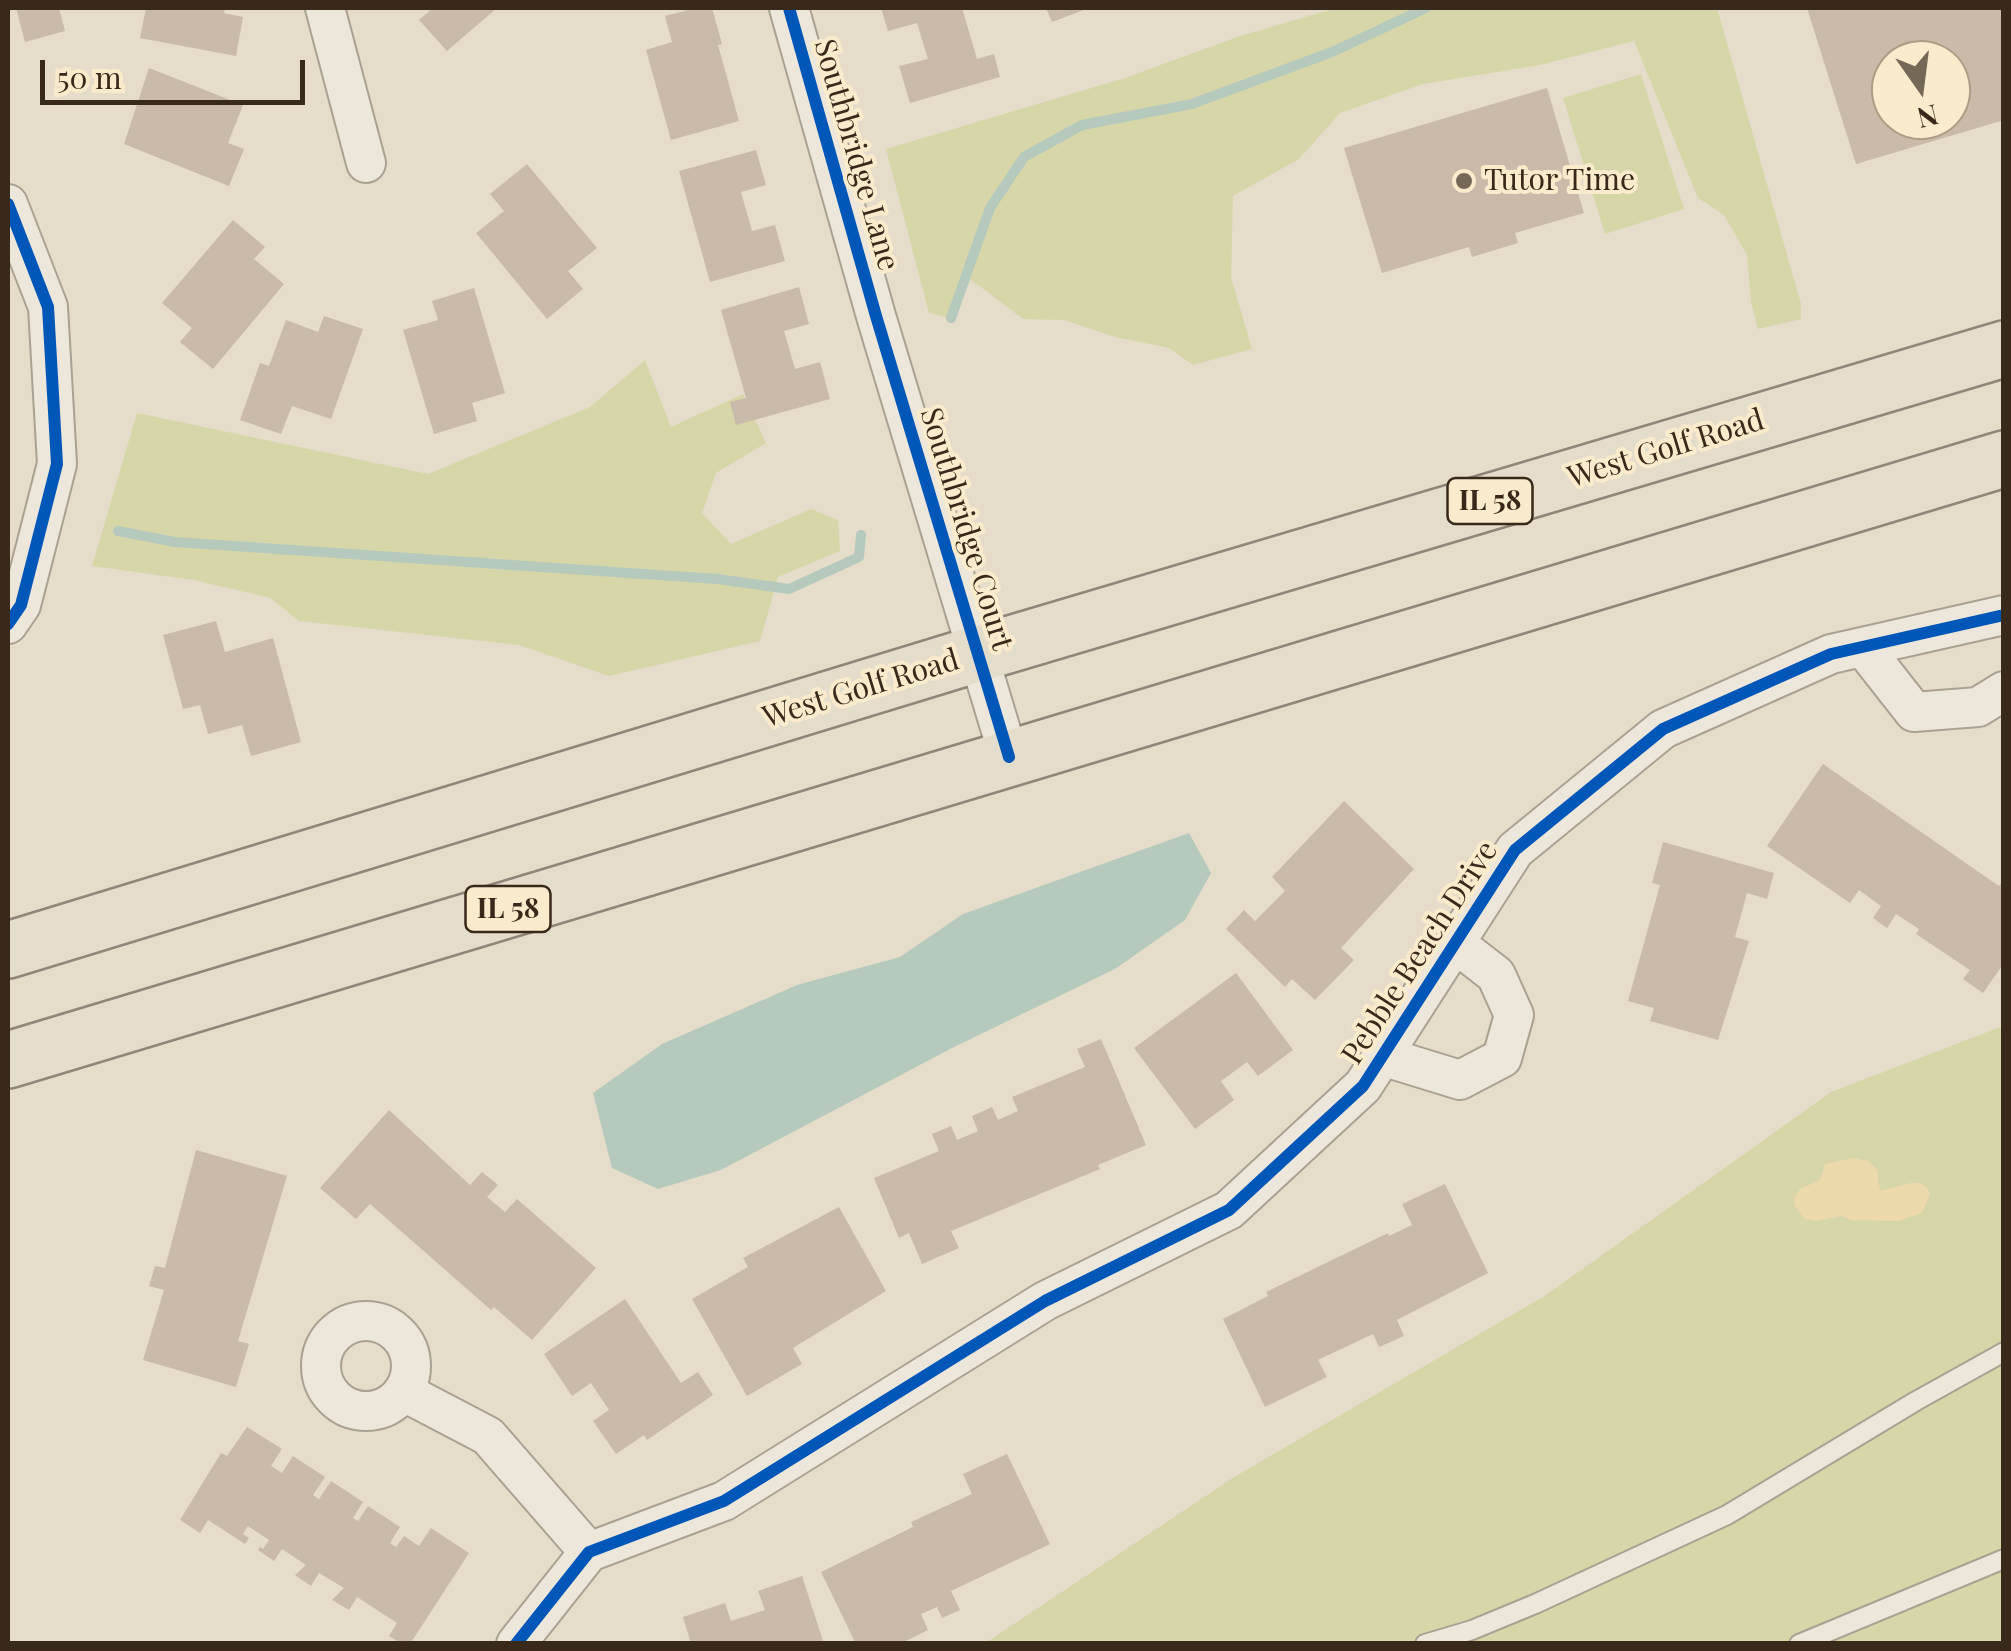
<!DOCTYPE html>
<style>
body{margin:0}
#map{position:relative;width:2011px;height:1651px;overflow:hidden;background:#e5ddc9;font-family:"Playfair Display",serif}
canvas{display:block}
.frame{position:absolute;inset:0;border:10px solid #39291a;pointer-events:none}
.north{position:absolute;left:1871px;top:40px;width:100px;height:100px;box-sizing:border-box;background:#f9ebcc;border:2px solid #ac9d85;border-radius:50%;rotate:166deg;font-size:28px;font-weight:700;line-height:40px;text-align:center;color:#39291a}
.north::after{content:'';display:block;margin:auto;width:35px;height:45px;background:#756857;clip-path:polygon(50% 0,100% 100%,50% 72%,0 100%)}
.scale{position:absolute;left:40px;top:60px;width:265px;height:45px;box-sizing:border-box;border:5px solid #39291a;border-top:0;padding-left:12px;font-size:30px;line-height:35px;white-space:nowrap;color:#39291a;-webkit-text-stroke:8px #f9ebcc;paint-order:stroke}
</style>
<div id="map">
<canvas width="2011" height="1651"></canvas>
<div class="frame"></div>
<div class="north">N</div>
<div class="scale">50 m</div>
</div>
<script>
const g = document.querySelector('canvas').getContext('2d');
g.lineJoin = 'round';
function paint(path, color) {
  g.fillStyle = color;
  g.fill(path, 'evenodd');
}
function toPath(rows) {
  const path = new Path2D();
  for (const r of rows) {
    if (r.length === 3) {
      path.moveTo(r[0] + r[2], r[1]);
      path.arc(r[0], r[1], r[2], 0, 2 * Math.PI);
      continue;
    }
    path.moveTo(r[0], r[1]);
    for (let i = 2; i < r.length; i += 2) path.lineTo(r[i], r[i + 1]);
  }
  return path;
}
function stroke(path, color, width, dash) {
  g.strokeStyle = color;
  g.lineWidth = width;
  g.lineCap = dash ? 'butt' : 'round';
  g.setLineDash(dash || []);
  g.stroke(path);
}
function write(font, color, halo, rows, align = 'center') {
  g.font = font + ' "Playfair Display",serif';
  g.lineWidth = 8;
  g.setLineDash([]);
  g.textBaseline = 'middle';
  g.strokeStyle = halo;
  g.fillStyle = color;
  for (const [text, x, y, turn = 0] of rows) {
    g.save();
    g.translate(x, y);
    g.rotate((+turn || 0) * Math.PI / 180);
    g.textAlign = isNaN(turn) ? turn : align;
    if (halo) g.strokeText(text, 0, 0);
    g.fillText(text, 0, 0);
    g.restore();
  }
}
paint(toPath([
 [1336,8,1717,8,1801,304,1801,319,1758,329,1751,302,1747,255,1724,215,1698,198,1634,41,1540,65,1423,84,1340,113,1299,159,1233,196,1231,277,1252,349,1193,365,1169,348,1115,337,1064,320,1023,319,966,276,951,318,929,313,886,149,1125,78,1240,36],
 [1641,74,1684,209,1605,234,1563,98],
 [645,360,671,427,743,394,766,443,716,473,702,513,731,544,811,509,838,520,840,551,778,577,760,641,609,676,519,645,299,621,270,598,194,580,92,566,137,413,428,474,590,407],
 [2003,1026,2003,1643,984,1644,1231,1479,1546,1295,1831,1092]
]), '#d6d6a9');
paint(toPath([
 [1853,1158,1869,1161,1877,1170,1880,1191,1911,1183,1921,1183,1927,1188,1930,1194,1922,1213,1899,1221,1852,1220,1842,1216,1816,1221,1804,1219,1795,1206,1794,1198,1800,1189,1820,1180,1825,1164]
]), '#ecdaad');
paint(toPath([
 [1189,833,1211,873,1185,920,1115,969,952,1048,721,1170,658,1189,612,1168,593,1093,662,1044,797,985,900,957,963,914]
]), '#b5cabd');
stroke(toPath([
 [951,318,990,208,1024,157,1082,125,1192,104,1332,52,1426,8],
 [118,531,175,542,717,579,789,589,859,557,861,535]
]), '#b5cabd', 10);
paint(toPath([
 [16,8,59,8,65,31,25,42],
 [146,8,225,8,224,13,243,17,236,56,140,38],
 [433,8,497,8,447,51,419,20],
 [696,8,712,8,722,44,718,45,739,121,671,140,646,50,672,42,665,16],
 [881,8,962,8,977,59,994,54,1000,77,910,103,899,66,928,59,917,23,888,31],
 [1046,8,1089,8,1052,22],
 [1807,8,2004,8,2004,120,1856,164],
 [1891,60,1951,60,1951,120,1891,120],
 [149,68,243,105,228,143,244,149,229,186,124,144],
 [1547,88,1584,213,1515,233,1518,243,1472,257,1469,247,1382,273,1344,148],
 [756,150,766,185,741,192,752,231,775,225,785,261,710,282,679,171],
 [527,164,597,248,568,271,583,289,547,319,476,233,504,211,490,194],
 [233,220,265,247,254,259,284,284,213,369,180,342,192,328,162,303],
 [799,287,809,324,784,331,795,369,820,362,830,399,736,425,730,402,746,398,721,310],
 [474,288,505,393,472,403,477,421,434,434,403,330,438,320,432,301],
 [324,316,363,329,331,419,292,406,281,434,240,420,260,363,269,366,286,320,318,332],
 [216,621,225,652,273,638,301,742,251,756,242,725,208,734,200,705,183,709,163,635],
 [1823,764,1999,886,2004,880,2004,963,1983,993,1963,979,1970,970,1916,934,1919,929,1896,914,1887,928,1873,918,1881,906,1859,890,1850,903,1767,846],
 [1344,801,1414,869,1341,948,1354,960,1315,1000,1292,979,1285,987,1226,929,1244,910,1255,921,1285,891,1272,877],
 [1663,842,1774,873,1767,899,1747,893,1735,937,1749,941,1718,1040,1650,1021,1654,1008,1628,1001,1660,885,1652,883],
 [1236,973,1293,1050,1258,1076,1247,1062,1221,1081,1234,1100,1195,1129,1134,1048],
 [1101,1039,1146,1145,1098,1165,1100,1169,951,1231,959,1248,922,1264,909,1233,899,1238,874,1178,939,1151,932,1134,951,1126,957,1140,978,1131,972,1116,992,1107,998,1120,1018,1111,1012,1097,1085,1067,1077,1049],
 [389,1110,470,1185,482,1172,498,1185,487,1197,505,1212,517,1199,596,1268,532,1340,494,1307,491,1310,370,1204,356,1219,320,1188],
 [196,1150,287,1176,238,1341,249,1344,236,1387,143,1360,164,1290,149,1286,155,1266,165,1268],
 [1445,1184,1488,1273,1397,1320,1404,1336,1379,1347,1373,1334,1318,1360,1327,1377,1265,1407,1223,1319,1268,1296,1266,1292,1388,1233,1389,1236,1412,1225,1402,1204],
 [839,1207,886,1291,793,1348,802,1364,747,1396,692,1299,748,1267,743,1258],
 [625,1299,681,1383,698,1372,713,1395,647,1440,644,1435,616,1454,593,1421,609,1410,591,1383,572,1396,544,1354],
 [247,1427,282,1449,271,1466,282,1473,293,1456,325,1477,313,1495,319,1499,331,1481,363,1502,353,1518,358,1521,368,1506,400,1527,390,1543,396,1547,404,1536,419,1546,431,1528,469,1553,410,1644,402,1644,389,1636,397,1623,357,1597,349,1610,332,1600,344,1588,319,1573,311,1586,295,1575,306,1565,282,1549,274,1561,258,1550,260,1547,263,1549,269,1540,248,1526,243,1534,249,1538,245,1544,208,1520,200,1533,180,1520,221,1453,227,1456],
 [1007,1454,1050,1544,951,1591,960,1610,942,1618,937,1607,921,1614,928,1630,900,1644,856,1644,821,1572,913,1527,911,1522,972,1494,963,1474],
 [802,1576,824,1644,691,1644,683,1617,725,1603,731,1621,765,1610,758,1591]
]), '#cabaa9');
const lane = toPath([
 [1425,1644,1472,1630,1535,1604,1727,1515,1916,1401,2004,1352],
 [1799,1644,2004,1559]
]);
const street = toPath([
 [325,8,366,163],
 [789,8,876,316,1009,757],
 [8,204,48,307,57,464,21,605,8,624],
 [1863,647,1914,712,1978,707,2004,691],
 [1382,1056,1460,1080,1502,1058,1514,1015,1496,975,1455,943],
 [366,1366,45],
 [404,1392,488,1436,589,1552],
 [516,1644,589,1552,724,1501,1045,1301,1229,1210,1363,1086,1515,850,1663,729,1831,654,2004,615]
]);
const primary = toPath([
 [8,950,977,654,2004,349],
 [8,1060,2004,459]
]);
stroke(lane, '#aaa193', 22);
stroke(street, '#aaa193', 42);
stroke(primary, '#8f8779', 60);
stroke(lane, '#ede7db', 18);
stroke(street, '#ede7db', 38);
stroke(primary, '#e5ddcc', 55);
stroke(toPath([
 [789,8,876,316,1009,757],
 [8,204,48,307,57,464,21,605,8,624],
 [516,1644,589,1552,724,1501,1045,1301,1229,1210,1363,1086,1515,850,1663,729,1831,654,2004,615]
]), '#0057b8', 12);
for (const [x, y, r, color] of [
 [1464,181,10,"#756857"]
]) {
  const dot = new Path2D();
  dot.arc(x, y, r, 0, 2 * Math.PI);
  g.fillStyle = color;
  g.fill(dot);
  stroke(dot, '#f9ebcc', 4);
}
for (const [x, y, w] of [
 [1490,501,85],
 [508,909,85]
]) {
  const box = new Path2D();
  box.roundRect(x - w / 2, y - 23, w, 46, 8);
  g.fillStyle = '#f9ebcc';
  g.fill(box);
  stroke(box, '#39291a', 2.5);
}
write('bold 28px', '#39291a', null, [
 ["IL 58",1490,501],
 ["IL 58",508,909]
]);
write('30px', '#39291a', '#f9ebcc', [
 ["Southbridge Lane",856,155,74],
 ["West Golf Road",1666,449,-17],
 ["Southbridge Court",966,529,73],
 ["West Golf Road",861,689,-17],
 ["Pebble Beach Drive",1420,953,-57]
]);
write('30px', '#39291a', '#f9ebcc', [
 ["Tutor Time",1484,181]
], 'left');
</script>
